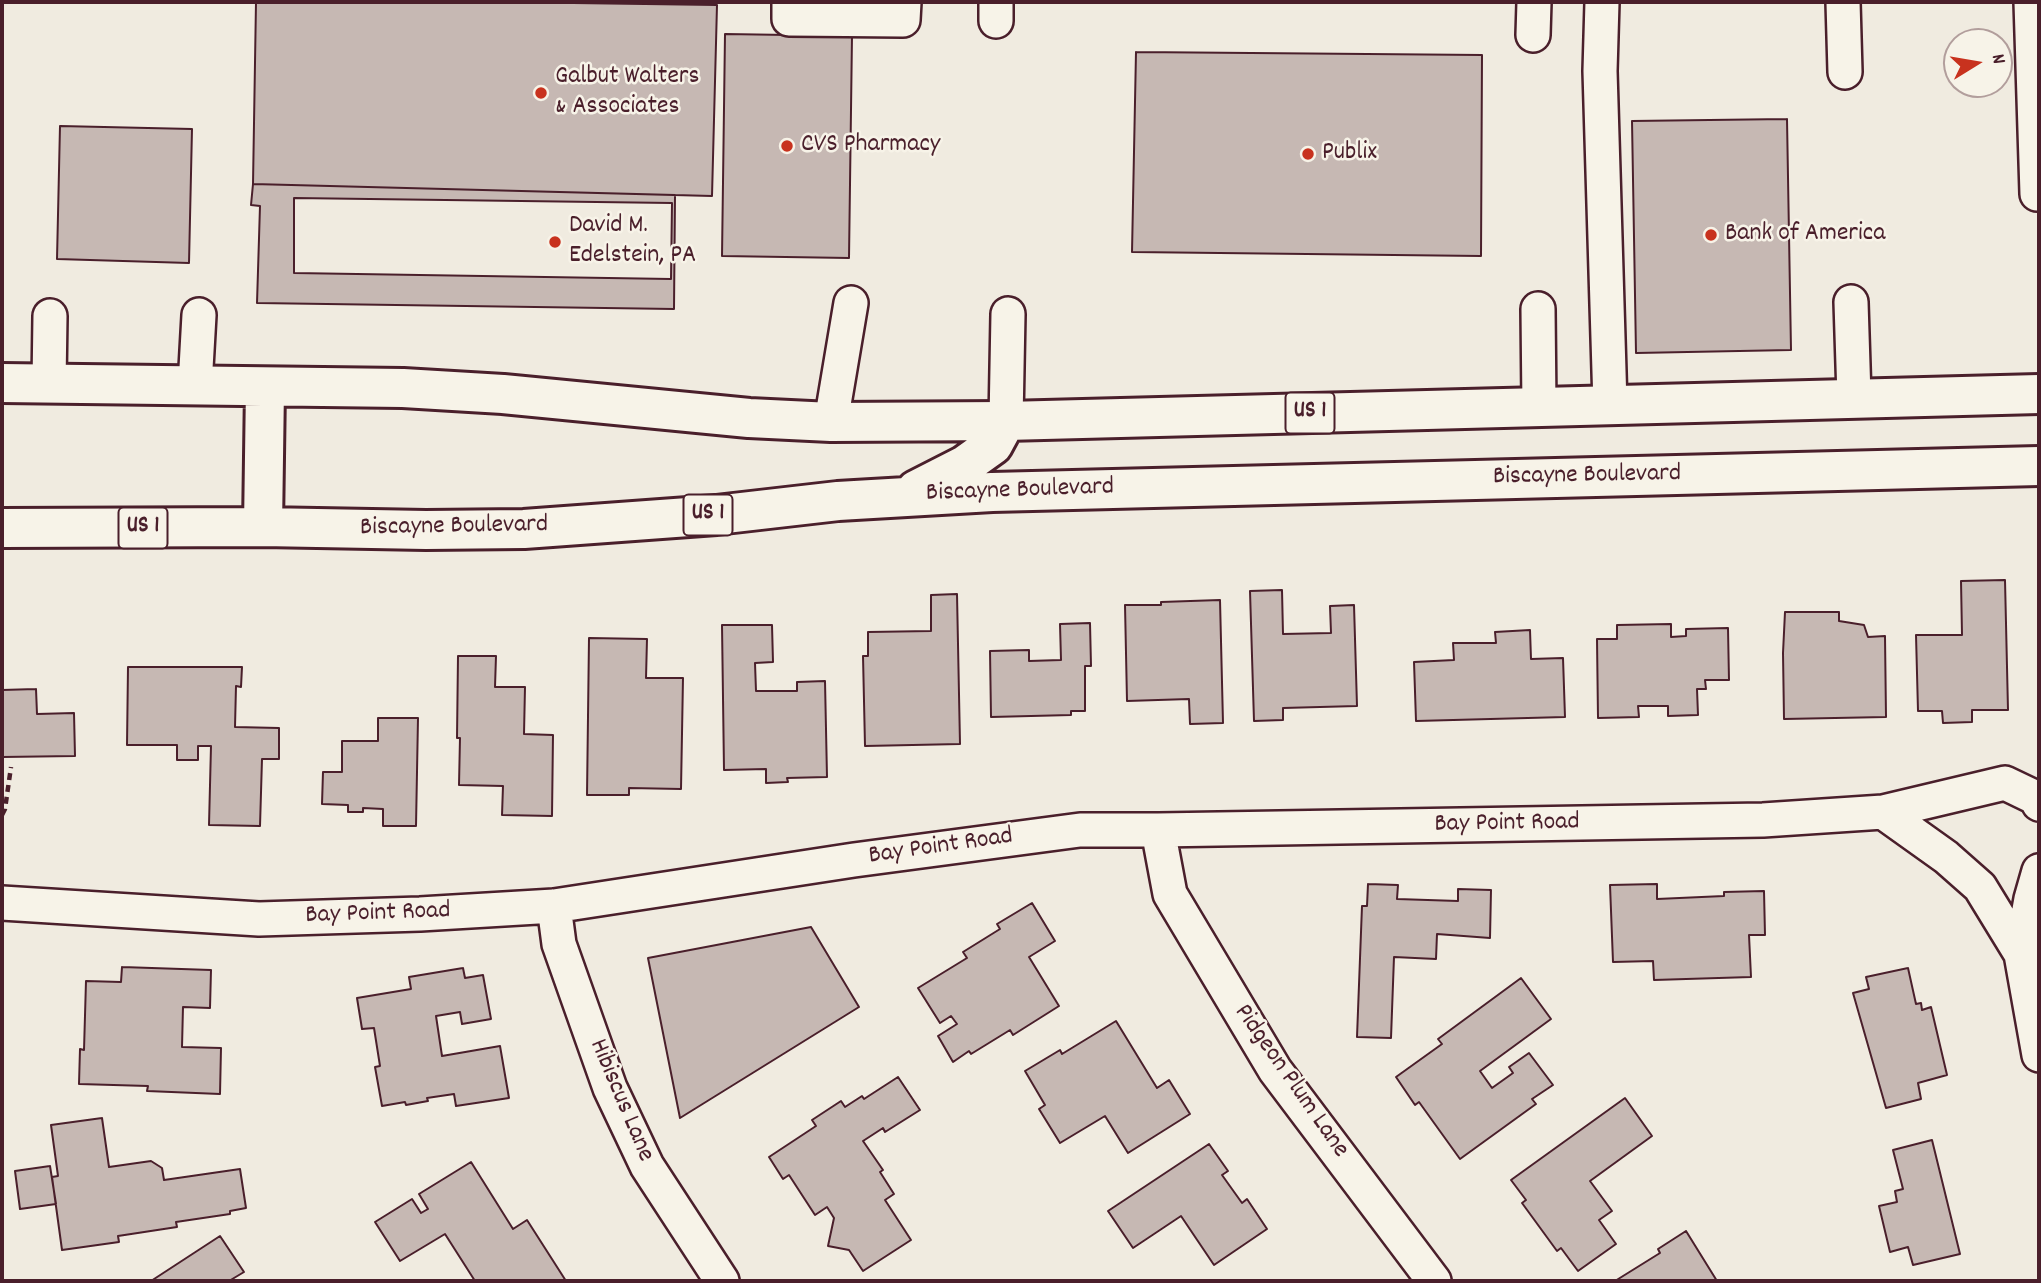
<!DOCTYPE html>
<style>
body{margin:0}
#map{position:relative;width:2041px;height:1283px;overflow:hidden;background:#f0ebe0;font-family:Dekko,sans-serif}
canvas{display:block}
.frame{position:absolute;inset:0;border:4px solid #4a1f2b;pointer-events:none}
.north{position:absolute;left:1943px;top:28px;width:70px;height:70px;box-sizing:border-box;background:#f7f3e8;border:2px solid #b29e9c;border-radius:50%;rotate:79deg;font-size:19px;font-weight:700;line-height:28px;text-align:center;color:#4a1f2b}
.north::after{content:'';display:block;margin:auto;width:24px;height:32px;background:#c8321e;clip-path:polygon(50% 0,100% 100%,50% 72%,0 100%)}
</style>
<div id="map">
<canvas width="2041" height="1283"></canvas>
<div class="frame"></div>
<div class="north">N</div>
</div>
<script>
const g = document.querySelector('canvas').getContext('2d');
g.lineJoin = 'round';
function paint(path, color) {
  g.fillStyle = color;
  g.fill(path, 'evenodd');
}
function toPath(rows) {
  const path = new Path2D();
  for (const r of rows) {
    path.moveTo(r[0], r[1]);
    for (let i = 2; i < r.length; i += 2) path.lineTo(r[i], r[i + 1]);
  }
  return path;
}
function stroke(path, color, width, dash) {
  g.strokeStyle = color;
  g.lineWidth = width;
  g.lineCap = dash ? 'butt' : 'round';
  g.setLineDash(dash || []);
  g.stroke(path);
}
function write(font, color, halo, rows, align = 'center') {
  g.font = font + ' Dekko,sans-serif';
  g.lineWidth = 5;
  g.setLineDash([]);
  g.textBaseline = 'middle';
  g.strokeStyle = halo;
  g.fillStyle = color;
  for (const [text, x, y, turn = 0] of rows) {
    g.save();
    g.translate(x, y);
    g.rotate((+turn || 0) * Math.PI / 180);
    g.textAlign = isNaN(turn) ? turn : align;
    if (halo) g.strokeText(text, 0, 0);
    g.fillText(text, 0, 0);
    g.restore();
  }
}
const building = toPath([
 [256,2,501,2,717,5,712,196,253,184,256,2],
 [725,34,852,36,849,258,722,256,725,34],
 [1136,52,1482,55,1481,256,1132,252,1136,52],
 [1787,119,1791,350,1636,353,1632,121,1787,119],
 [60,126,192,129,189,263,57,259,60,126],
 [253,184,675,195,674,309,257,303,260,206,251,205,253,184],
 [294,198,672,203,671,279,294,273,294,198],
 [2005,580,2008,710,1972,710,1972,722,1943,723,1942,711,1918,711,1916,635,1962,635,1961,581,2005,580],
 [1282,590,1283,634,1331,633,1330,606,1354,605,1357,706,1283,708,1283,720,1254,721,1250,591,1282,590],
 [957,594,960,744,865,746,863,656,868,656,868,632,931,631,931,595,957,594],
 [1220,600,1223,723,1190,724,1189,699,1127,701,1125,605,1161,605,1161,602,1220,600],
 [1785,612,1839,612,1839,621,1864,625,1868,637,1885,636,1886,717,1784,719,1783,653,1785,612],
 [1090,623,1091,666,1085,666,1085,711,1071,711,1071,715,991,717,990,651,1029,650,1029,661,1061,660,1060,624,1090,623],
 [1671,624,1671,637,1686,636,1686,629,1728,628,1729,680,1705,680,1706,689,1697,689,1698,715,1668,716,1668,706,1638,706,1639,717,1598,718,1597,639,1617,639,1617,625,1671,624],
 [722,625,772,625,773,662,755,663,756,691,797,691,797,682,825,681,827,777,787,778,788,782,766,783,766,769,724,770,722,625],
 [1530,630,1531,659,1563,658,1565,717,1416,721,1414,662,1454,660,1453,643,1496,643,1495,632,1530,630],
 [589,638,647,639,646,678,683,678,681,789,629,788,629,795,587,795,589,638],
 [458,656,496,656,495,687,525,687,524,734,553,735,552,816,502,815,503,786,459,785,460,738,457,738,458,656],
 [128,667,242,667,241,687,236,686,235,727,279,728,279,759,262,759,260,826,209,825,211,746,198,746,198,760,177,760,177,745,127,745,128,667],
 [36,689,37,714,74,713,75,756,2,757,2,690,36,689],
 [378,718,418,718,416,826,383,826,383,809,363,808,363,812,348,812,348,805,322,804,323,772,342,772,342,741,378,741,378,718],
 [1368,884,1398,885,1397,899,1458,901,1458,889,1491,890,1490,938,1437,934,1436,959,1394,957,1391,1038,1357,1037,1362,906,1367,906,1368,884],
 [1657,884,1657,899,1724,896,1724,892,1764,891,1765,935,1749,935,1751,977,1654,980,1653,961,1613,962,1610,885,1657,884],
 [1032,903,1055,941,1029,957,1059,1006,1013,1035,1010,1030,971,1054,969,1051,953,1062,938,1036,957,1024,951,1016,940,1023,918,988,967,958,963,952,1000,929,997,924,1032,903],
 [811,927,859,1007,680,1118,648,958,811,927],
 [122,967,211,970,210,1008,183,1007,182,1047,221,1048,220,1094,147,1091,148,1086,79,1084,80,1049,84,1050,86,981,121,982,122,967],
 [463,968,465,978,483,975,491,1019,462,1024,460,1012,436,1016,442,1056,500,1046,509,1098,456,1106,454,1094,427,1098,428,1101,406,1105,405,1102,382,1106,375,1067,380,1066,374,1028,362,1029,357,998,411,989,409,977,463,968],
 [1908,968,1916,1004,1921,1003,1922,1010,1931,1007,1947,1075,1918,1083,1921,1099,1886,1108,1853,993,1869,989,1866,977,1908,968],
 [1521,978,1551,1019,1480,1071,1492,1088,1513,1073,1509,1067,1529,1053,1553,1085,1532,1099,1536,1104,1460,1159,1419,1102,1415,1105,1396,1077,1442,1044,1438,1039,1521,978],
 [1116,1021,1157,1088,1169,1080,1190,1114,1128,1153,1105,1116,1060,1143,1039,1109,1045,1105,1025,1071,1060,1050,1062,1054,1116,1021],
 [898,1077,920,1110,885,1132,883,1128,863,1141,883,1170,880,1172,894,1194,885,1200,911,1240,863,1271,849,1250,828,1246,834,1218,827,1207,815,1215,789,1175,783,1179,769,1157,816,1126,812,1120,841,1101,845,1107,862,1096,864,1099,898,1077],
 [1625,1098,1652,1136,1590,1181,1612,1211,1599,1220,1616,1244,1578,1271,1561,1248,1557,1251,1522,1203,1526,1200,1511,1180,1625,1098],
 [102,1118,109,1167,151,1161,162,1168,164,1180,240,1169,246,1208,230,1211,230,1214,176,1222,177,1227,118,1236,119,1242,62,1250,52,1177,58,1176,51,1125,102,1118],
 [1932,1140,1960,1254,1913,1265,1908,1247,1890,1252,1879,1206,1897,1202,1895,1191,1903,1189,1893,1150,1932,1140],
 [1209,1144,1228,1171,1222,1175,1242,1203,1247,1199,1267,1229,1214,1265,1181,1216,1133,1248,1108,1211,1209,1144],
 [471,1162,513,1229,527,1220,566,1281,475,1281,445,1234,400,1261,375,1222,412,1199,421,1213,428,1209,419,1194,471,1162],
 [50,1166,56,1204,20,1209,15,1171,50,1166],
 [1686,1231,1717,1281,1615,1281,1660,1253,1658,1249,1686,1231],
 [220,1236,244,1272,229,1281,151,1281,220,1236]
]);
paint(building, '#c6b8b3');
stroke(building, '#4a1f2b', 2);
const minor = toPath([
 [789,2,789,19,903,20,904,2],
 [996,2,996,21],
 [1602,2,1600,71,1610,405],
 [1843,2,1845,72],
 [2031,2,2037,194],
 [1533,35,1534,2],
 [1851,302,1854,397],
 [1538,309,1539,407],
 [49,384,50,316],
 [195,386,199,315],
 [1006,421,1008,314],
 [831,422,851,303],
 [1883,812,2005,783,2036,798,2039,804],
 [1158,830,1170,894,1275,1070,1434,1281],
 [2,903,259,919,420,914,554,906,854,860,1080,830,1158,830,1763,820,1883,812,1946,857,1980,887,2021,954,2039,1055],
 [554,906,559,944,610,1088,647,1166,722,1281],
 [2021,954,2031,899,2039,871]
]);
const major = toPath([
 [2,383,403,388,503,394,749,418,831,422,1006,421,2039,394],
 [916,490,965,465,993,445,1006,421],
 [263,527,265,387],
 [2,528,263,527,426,530,524,529,716,515,838,501,992,492,2039,466]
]);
stroke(minor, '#4a1f2b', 38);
stroke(major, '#4a1f2b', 44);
stroke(toPath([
 [2,815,5,809,11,767]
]), '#4a1f2b', 4.5, [7, 5]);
stroke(minor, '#f7f3e8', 33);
stroke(major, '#f7f3e8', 38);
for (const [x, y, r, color] of [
 [541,93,7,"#c8321e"],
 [787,146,7,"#c8321e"],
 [1308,154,7,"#c8321e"],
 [1711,235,7,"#c8321e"],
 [555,242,7,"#c8321e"]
]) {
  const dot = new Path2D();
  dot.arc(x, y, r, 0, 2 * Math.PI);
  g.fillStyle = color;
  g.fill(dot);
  stroke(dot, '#f7f3e8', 2.5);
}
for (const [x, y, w] of [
 [1310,413,49],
 [708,515,49],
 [143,528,49]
]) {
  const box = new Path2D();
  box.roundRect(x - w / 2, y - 20.5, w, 41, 5);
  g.fillStyle = '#f7f3e8';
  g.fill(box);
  stroke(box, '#4a1f2b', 2);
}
write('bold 24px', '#4a1f2b', null, [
 ["US 1",1310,413],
 ["US 1",708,515],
 ["US 1",143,528]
]);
write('26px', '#4a1f2b', '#f7f3e8', [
 ["Galbut Walters",555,78],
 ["& Associates",555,108],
 ["CVS Pharmacy",801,146],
 ["Publix",1322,154],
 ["David M.",569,227],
 ["Edelstein, PA",569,257],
 ["Bank of America",1725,235]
], 'left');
write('26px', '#4a1f2b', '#f7f3e8', [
 ["Biscayne Boulevard",1587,477,-1],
 ["Biscayne Boulevard",1020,492,-2],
 ["Biscayne Boulevard",454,528,-1],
 ["Bay Point Road",1507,825,-1],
 ["Bay Point Road",941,848,-8],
 ["Bay Point Road",378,915,-2],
 ["Pidgeon Plum Lane",1290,1082,55],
 ["Hibiscus Lane",620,1101,67]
]);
</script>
